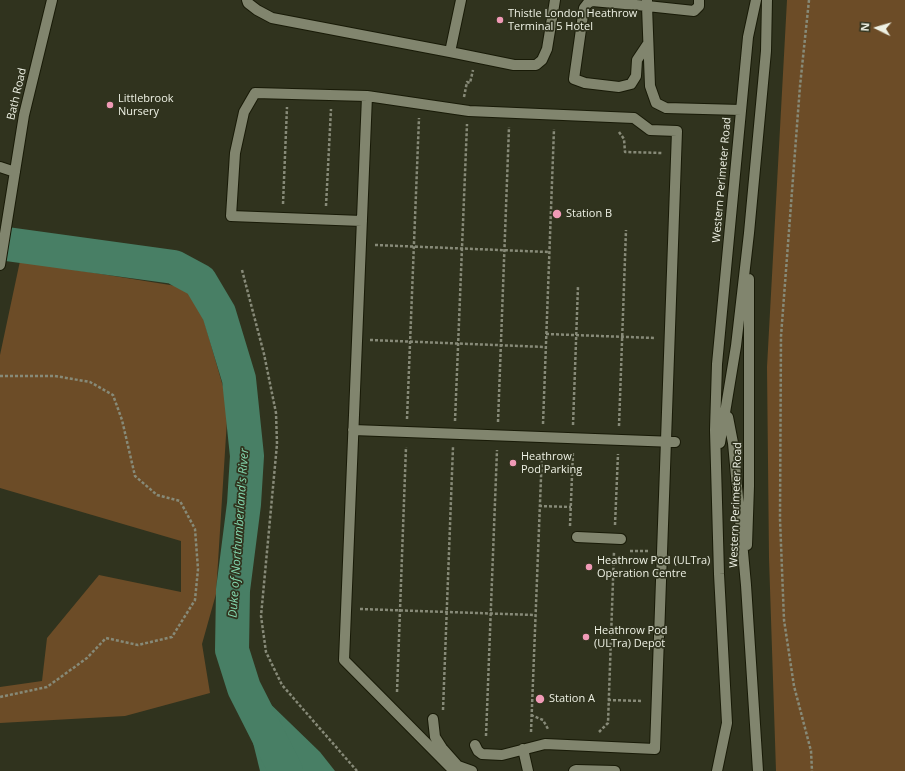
<!DOCTYPE html>
<style>
body{margin:0}
#map{position:relative;width:905px;height:771px;overflow:hidden;background:#30331e;font-family:"Open Sans",sans-serif}
canvas{display:block}
.north{position:absolute;left:857px;top:8px;width:40px;height:40px;-webkit-text-stroke:3px #30331e;paint-order:stroke;rotate:275deg;font-size:11px;font-weight:700;line-height:16px;text-align:center;color:#eef1e4}
.north::after{content:'';display:block;margin:auto;width:14px;height:18px;background:#eef1e4;clip-path:polygon(50% 0,100% 100%,50% 72%,0 100%)}
</style>
<div id="map">
<canvas width="905" height="771"></canvas>
<div class="north">N</div>
</div>
<script>
const g = document.querySelector('canvas').getContext('2d');
g.lineJoin = 'round';
function paint(path, color) {
  g.fillStyle = color;
  g.fill(path, 'evenodd');
}
function toPath(rows) {
  const path = new Path2D();
  for (const r of rows) {
    path.moveTo(r[0], r[1]);
    for (let i = 2; i < r.length; i += 2) path.lineTo(r[i], r[i + 1]);
  }
  return path;
}
function stroke(path, color, width, dash) {
  g.strokeStyle = color;
  g.lineWidth = width;
  g.lineCap = dash ? 'butt' : 'round';
  g.setLineDash(dash || []);
  g.stroke(path);
}
function write(font, color, halo, rows, align = 'center') {
  g.font = font + ' "Open Sans",sans-serif';
  g.lineWidth = 3.5;
  g.setLineDash([]);
  g.textBaseline = 'middle';
  g.strokeStyle = halo;
  g.fillStyle = color;
  for (const [text, x, y, turn = 0] of rows) {
    g.save();
    g.translate(x, y);
    g.rotate((+turn || 0) * Math.PI / 180);
    g.textAlign = isNaN(turn) ? turn : align;
    if (halo) g.strokeText(text, 0, 0);
    g.fillText(text, 0, 0);
    g.restore();
  }
}
paint(toPath([
 [787,0,905,0,905,771,776,771,769,558,767,367],
 [20,261,195,289,228,404,216,594,202,644,210,693,125,716,0,723,0,687,42,681,47,638,99,575,181,592,181,541,0,488,0,355]
]), '#6c4c27');
paint(toPath([
 [258,692,320,752,335,771,260,771,242,698]
]), '#487f65');
stroke(toPath([
 [0,243,174,267,200,281,219,313,239,379,247,456,244,504,233,590,232,650,244,688,286,771]
]), '#487f65', 34);
const minor = toPath([
 [247,0,248,3,257,10,272,18,450,52,514,65,536,65,542,60,547,49,555,0],
 [647,0,647,6,694,11,699,6,699,0],
 [647,45,637,60,636,76,631,84,619,87,585,83,574,79,584,8,588,3,592,1,647,6,650,86,656,103,666,108,741,110],
 [450,52,461,0],
 [367,96,344,660,454,771],
 [0,167,15,172],
 [362,221,231,216,235,153,244,112,255,93,367,96,469,111,634,118,650,130,677,131,655,749,545,744,502,755,482,754,478,751,475,745],
 [0,265,24,115,52,0],
 [728,417,733,443,746,585,758,771],
 [353,430,675,442],
 [720,443,736,346,749,233,766,51,767,0],
 [577,537,621,539],
 [747,545,749,486,749,279],
 [433,719,435,737,442,748,458,766,472,771],
 [523,749,528,771],
 [574,771,576,770,615,771],
 [717,771,727,723,719,574,715,430,717,364,748,37,756,0]
]);
stroke(minor, '#181a07', 12);
stroke(toPath([
 [809,0,800,86,781,336,780,519,784,620,794,686,811,751,812,771],
 [464,97,467,82,470,83,473,70],
 [619,132,624,139,625,152,663,153],
 [283,204,287,107],
 [326,206,331,109],
 [375,245,549,252],
 [242,270,264,354,276,413,277,444,261,616,266,652,282,685,357,771],
 [546,334,655,338],
 [370,340,545,347],
 [0,376,55,376,90,382,113,395,122,420,135,476,157,495,180,501,195,529,198,569,195,600,172,637,138,645,106,638,87,658,47,687,0,697],
 [407,419,419,118],
 [455,421,467,124],
 [498,422,509,127],
 [543,424,554,129],
 [573,425,578,286],
 [619,426,626,230],
 [539,506,571,507],
 [615,525,618,454],
 [570,526,573,451],
 [630,551,649,551],
 [360,609,535,615],
 [397,692,406,447],
 [608,700,643,701],
 [443,710,453,447],
 [531,715,543,720,548,729],
 [531,732,542,452],
 [599,732,608,723,614,552],
 [486,736,497,450]
]), '#878a78', 2.5, [3, 2]);
stroke(minor, '#81856e', 10);
for (const [x, y, r, color] of [
 [500,20,4,"#f09ab6"],
 [110,105,4,"#f09ab6"],
 [557,214,5,"#f09ab6"],
 [513,463,4,"#f09ab6"],
 [589,567,4,"#f09ab6"],
 [586,637,4,"#f09ab6"],
 [540,699,5,"#f09ab6"]
]) {
  const dot = new Path2D();
  dot.arc(x, y, r, 0, 2 * Math.PI);
  g.fillStyle = color;
  g.fill(dot);
  stroke(dot, '#30331e', 1.5);
}
write('11px', '#eef1e4', '#30331e', [
 ["Thistle London Heathrow",508,14],
 ["Terminal 5 Hotel",508,27],
 ["Littlebrook",118,99],
 ["Nursery",118,112],
 ["Station B",566,214],
 ["Heathrow",521,457],
 ["Pod Parking",521,470],
 ["Heathrow Pod (ULTra)",597,561],
 ["Operation Centre",597,574],
 ["Heathrow Pod",594,631],
 ["(ULTra) Depot",594,644],
 ["Station A",549,699]
], 'left');
write('11px', '#eef1e4', '#30331e', [
 ["Bath Road",17,94,-77],
 ["Western Perimeter Road",722,180,-85],
 ["Western Perimeter Road",736,505,-88]
]);
write('italic 12px', '#84d9b0', '#30331e', [
 ["Duke of Northumberland's River",239,533,-86]
]);
</script>
